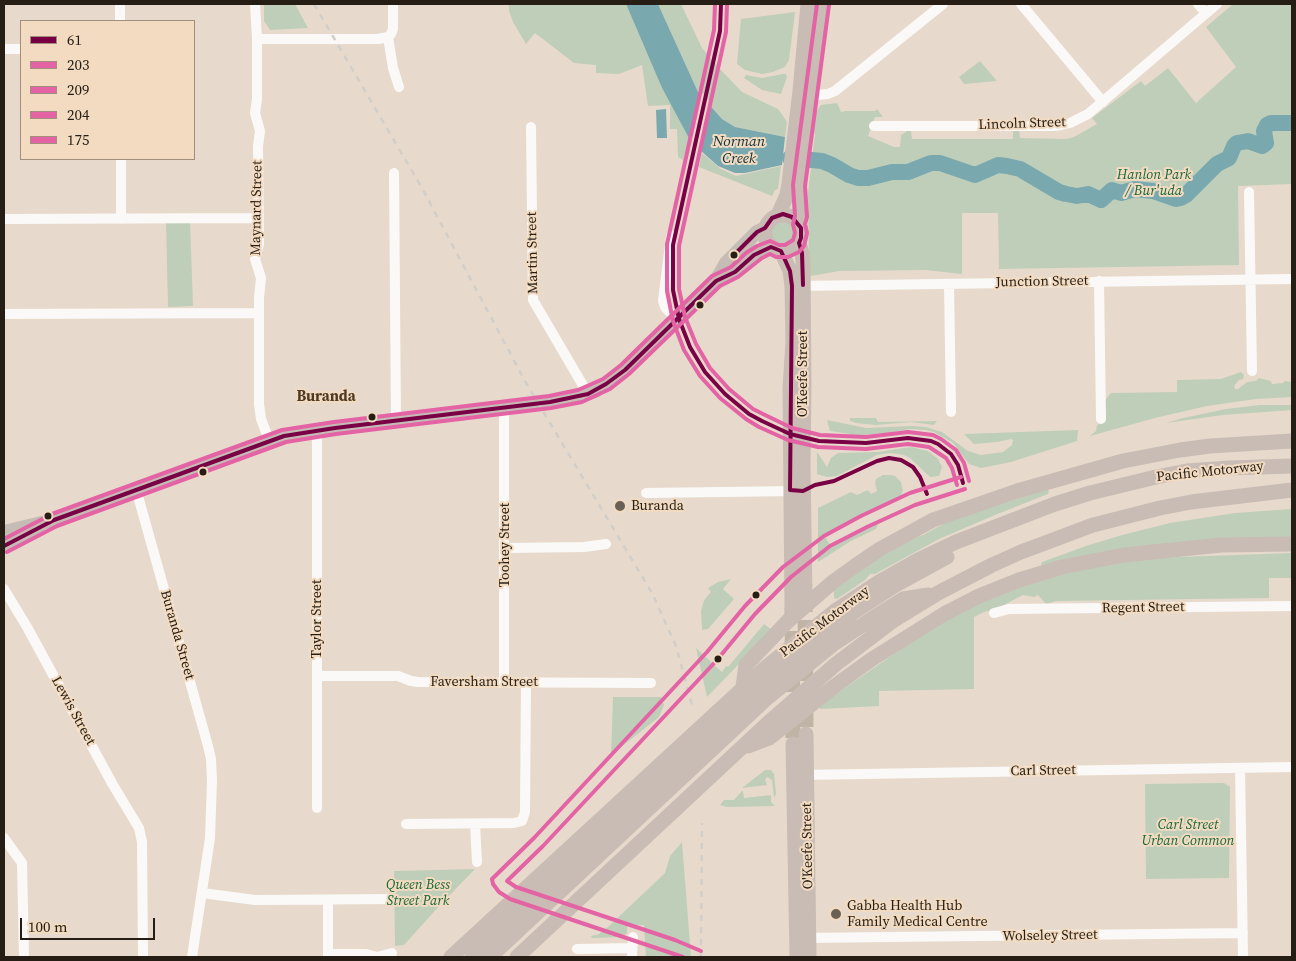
<!DOCTYPE html>
<style>
body{margin:0}
#map{position:relative;width:1296px;height:961px;overflow:hidden;background:#e7dacc;font-family:"Source Serif 4",serif}
canvas{display:block}
.frame{position:absolute;inset:0;border:5px solid #261e14;pointer-events:none}
.legend{position:absolute;left:20px;top:20px;width:175px;height:140px;box-sizing:border-box;background:#f2dbc1;border:1px solid #a08f7c;margin:0;padding:6px 9px;list-style:none;font-size:15px;color:#261e14}
.legend li{display:flex;align-items:center;gap:10px;height:25px}
.legend b{width:25px;border:1px solid #a08f7c}
.scale{position:absolute;left:20px;top:918px;width:135px;height:22px;box-sizing:border-box;border:2px solid #261e14;border-top:0;padding-left:6px;font-size:15px;line-height:18px;white-space:nowrap;color:#261e14;-webkit-text-stroke:4px #f2dbc1;paint-order:stroke}
</style>
<div id="map">
<canvas width="1296" height="961"></canvas>
<div class="frame"></div>
<ul class="legend">
<li><b style="height:6px;background:#7a0046"></b>61</li>
<li><b style="height:6px;background:#e463a4"></b>203</li>
<li><b style="height:6px;background:#e463a4"></b>209</li>
<li><b style="height:6px;background:#e463a4"></b>204</li>
<li><b style="height:6px;background:#e463a4"></b>175</li>
</ul>
<div class="scale">100 m</div>
</div>
<script>
const g = document.querySelector('canvas').getContext('2d');
g.lineJoin = 'round';
function paint(path, color) {
  g.fillStyle = color;
  g.fill(path, 'evenodd');
}
function toPath(rows) {
  const path = new Path2D();
  for (const r of rows) {
    if (r.length === 3) {
      path.moveTo(r[0] + r[2], r[1]);
      path.arc(r[0], r[1], r[2], 0, 2 * Math.PI);
      continue;
    }
    path.moveTo(r[0], r[1]);
    for (let i = 2; i < r.length; i += 2) path.lineTo(r[i], r[i + 1]);
  }
  return path;
}
function stroke(path, color, width, dash) {
  g.strokeStyle = color;
  g.lineWidth = width;
  g.lineCap = dash ? 'butt' : 'round';
  g.setLineDash(dash || []);
  g.stroke(path);
}
function write(font, color, halo, rows, align = 'center') {
  g.font = font + ' "Source Serif 4",serif';
  g.lineWidth = 4;
  g.setLineDash([]);
  g.textBaseline = 'middle';
  g.strokeStyle = halo;
  g.fillStyle = color;
  for (const [text, x, y, turn = 0] of rows) {
    g.save();
    g.translate(x, y);
    g.rotate((+turn || 0) * Math.PI / 180);
    g.textAlign = isNaN(turn) ? turn : align;
    if (halo) g.strokeText(text, 0, 0);
    g.fillText(text, 0, 0);
    g.restore();
  }
}
paint(toPath([
 [264,4,295,4,308,28,270,30,264,21],
 [509,4,626,4,662,88,689,138,683,160,678,157,677,129,670,129,670,105,648,106,642,65,619,74,596,73,596,65,574,63,535,33,526,44,513,22,509,11],
 [658,4,681,4,702,48,721,70,742,92,778,109,781,113,787,122,785,137,735,127,722,119,698,92],
 [1233,4,1292,4,1292,184,1238,186,1239,265,999,269,998,213,962,213,962,274,925,270,839,271,811,276,809,273,808,192,815,134,813,131,816,112,821,105,837,103,841,112,845,111,875,111,877,109,883,117,875,117,868,136,894,147,900,147,901,135,907,131,911,131,912,139,1013,139,1013,131,1019,130,1020,138,1066,139,1074,137,1097,124,1092,118,1141,81,1145,86,1168,68,1196,103,1236,67,1206,27],
 [795,12,789,60,785,67,773,72,762,74,745,70,737,64,741,19],
 [980,61,997,81,964,84,959,77],
 [783,74,786,74,787,77,781,94,762,90,744,78,746,75,762,78],
 [702,153,721,169,736,176,781,166,778,189,775,190,772,196,699,167],
 [190,221,193,306,168,307,166,222],
 [783,233,11],
 [1241,372,1244,375,1243,379,1239,380,1234,386,1235,389,1238,389,1247,382,1256,381,1259,378,1271,381,1272,384,1283,383,1285,381,1292,382,1292,397,1256,399,1207,406,1155,418,1090,436,1096,431,1097,425,1101,423,1102,404,1111,393,1177,392,1177,380,1221,379],
 [1260,405,1292,405,1292,410,1223,415,1166,423,1183,418,1226,409],
 [850,418,876,418,878,422,937,421,934,425,911,422,876,425,856,423,850,421],
 [827,420,866,428,912,426,926,427,942,432,968,451,981,455,1003,452,1012,445,1013,440,1011,439,997,442,974,444,964,434,1078,430,1077,441,1011,462,981,468,969,464,953,443,934,432,926,430,910,429,886,433,852,436,850,434,830,431],
 [911,447,928,451,938,459,942,467,939,476,930,477,910,458,904,455,890,453,877,455,837,476,827,477,817,474,817,452,827,467,831,458,838,453,878,452],
 [883,475,891,475,895,476,901,482,903,491,899,499,866,512,824,535,831,547,860,530,878,524,876,529,851,541,818,562,818,508,851,492,857,495,868,490,871,494,877,491,875,483,876,479],
 [1047,489,1049,491,1048,494,995,515,939,539,875,574,870,574,865,580,837,599,834,598,834,588,851,574,911,539,923,535,949,521],
 [1292,509,1292,537,1042,567,1041,565,1042,562,1086,546,1122,535,1170,523,1235,513],
 [1292,553,1292,578,1269,578,1269,598,1056,601,1046,604,1038,595,1034,597,1023,595,996,609,984,612,974,617,974,689,879,691,879,706,820,709,820,706,836,694,920,636,955,615,994,596,1036,580,1109,564,1151,558],
 [731,579,723,589,734,599,708,629,702,630,701,611,704,600,711,592,708,588,718,582],
 [764,624,772,630,707,697,696,648,722,672,726,666,728,667],
 [613,697,661,697,664,705,659,717,611,755],
 [765,770,771,770,774,774,776,794,774,798,772,780,767,777,765,780,767,785,742,788],
 [1224,783,1230,787,1229,878,1146,879,1145,784],
 [742,791,743,791,744,798,771,795,771,802,775,806,727,807,720,805,724,800,734,800],
 [682,842,691,957,646,957,644,925,627,926,627,933,622,937,592,938,591,936,599,934,608,927,665,873,670,856],
 [475,869,441,904,404,945,395,946,394,871]
]), '#bfceb9');
paint(toPath([
 [626,4,658,4,698,92,722,119,735,127,785,137,782,165,745,173,735,173,718,166,691,142,662,88],
 [666,109,667,138,657,138,656,110]
]), '#7aa8af');
paint(toPath([
 [699,89,710,102,700,154,689,143]
]), '#e7dacc');
stroke(toPath([
 [790,158,822,161,832,165,849,175,858,178,868,178,892,172,908,172,931,163,940,163,975,175,998,165,1007,166,1020,169,1059,192,1066,194,1077,196,1088,194,1101,200,1112,190,1121,193,1135,189,1153,191,1176,199,1181,198,1186,195,1217,164,1229,158,1234,146,1237,143,1248,141,1262,146,1266,143,1264,131,1267,125,1271,123,1292,123]
]), '#7aa8af', 16);
stroke(toPath([
 [805,597,806,734],
 [792,608,793,744]
]), '#c0b4a7', 15, [15, 8]);
stroke(toPath([
 [255,4,257,39,257,99,255,113,260,131,258,146,259,244,255,259,261,278,259,298,259,404,261,419,269,440],
 [393,4,393,29,391,34,388,37,393,68,399,87],
 [1021,4,1103,102],
 [1198,4,1206,13],
 [120,21,120,4],
 [257,39,378,39,388,37],
 [4,49,21,49],
 [805,96,828,94,835,91,943,4],
 [874,126,1057,126,1070,123,1088,114,1217,4],
 [531,127,533,300,588,394],
 [121,159,121,219],
 [394,173,396,421],
 [1249,192,1252,371],
 [4,219,258,218],
 [671,236,663,301,665,307,677,320],
 [1099,281,1101,419],
 [949,284,951,412],
 [798,286,1292,279],
 [4,314,259,313],
 [136,489,208,746,211,759,212,781,210,838,192,957],
 [646,493,797,491],
 [505,548,584,547,606,544],
 [4,589,27,627,113,785,139,828,142,842,143,957],
 [994,613,1009,609,1292,606],
 [317,676,398,676,411,681,418,682,651,683],
 [504,682,504,407],
 [1240,768,1243,957],
 [801,775,1292,767],
 [317,808,317,430],
 [406,824,514,823,522,821,525,812,526,682],
 [475,824,477,862],
 [4,838,22,863,24,957],
 [202,893,255,900,394,899],
 [328,900,328,957],
 [802,938,1243,933],
 [577,949,632,948],
 [328,954,366,954,377,957,392,953],
 [632,957,633,937]
]), '#fbf9f7', 10);
stroke(toPath([
 [716,281,735,272,754,255,771,247],
 [4,532,54,520,284,436,335,428,550,402,580,396,595,391,625,370,716,281,726,263,757,232,765,228],
 [4,546,38,528]
]), '#c4bcb5', 14);
stroke(toPath([
 [783,233,18],
 [778,215,787,195,789,183,800,91,808,4],
 [799,224,801,217,799,186,823,4],
 [799,243,802,253,803,261,804,387,803,465,805,596],
 [781,251,790,271,792,286,793,342,790,388,792,608],
 [743,687,746,665,789,620,834,581,855,566,880,549,933,520,1017,491,1123,461,1180,450,1210,446,1292,441],
 [806,734,809,957],
 [793,744,797,957],
 [748,746,769,738,836,685,872,659,944,614,979,596,1019,580,1062,567,1124,555,1221,545,1292,544],
 [451,957,765,668,835,611,879,582,918,560,956,542,1055,504,1090,493,1156,477,1187,471,1229,468,1292,466],
 [472,957,766,684,854,612,894,586,947,557],
 [490,957,766,699,835,643,873,618,903,599,928,595],
 [517,957,768,723,836,664,894,620,938,593,992,565,1021,552,1093,525,1160,508,1191,502,1292,490]
]), '#c9bcb4', 15);
stroke(toPath([
 [314,4,422,188,526,383,652,593,676,646,693,709],
 [701,957,702,823]
]), '#d2cec9', 2.5, [6, 6]);
stroke(toPath([
 [721,4,720,31,673,245,673,290,679,319,690,347,705,372,725,394,749,414,762,421,790,434,819,441,866,443,908,438,931,441,938,444,951,454,958,465,963,483],
 [734,255,757,232,765,228,772,218,783,214,792,217,801,228,801,238,799,243,802,253,803,285],
 [4,546,54,520,284,436,335,428,550,402,588,394,606,384,625,370,716,281,735,272,754,255,771,247,781,251,790,271,792,286,790,490,803,491,815,485,834,481,877,461,889,458,901,460,913,467,920,477,927,494]
]), '#7a0046', 4);
stroke(toPath([
 [715,4,714,30,667,244,667,291,673,321,684,350,700,376,720,398,746,419,759,427,788,440,818,447,866,449,908,444,929,447,946,458,952,468,957,485],
 [701,951,675,940,516,887,507,881,543,846,717,660,755,614,791,577,830,546,867,527,915,505,965,489]
]), '#e463a4', 4);
stroke(toPath([
 [727,4,726,32,679,246,679,289,685,317,696,344,710,368,729,389,753,409,765,415,792,428,820,435,866,437,908,432,933,435,941,439,956,450,964,463,969,481],
 [683,957,510,899,499,892,493,884,492,879,534,838,707,652,745,606,783,567,824,536,861,516,910,493,961,477]
]), '#e463a4', 4);
stroke(toPath([
 [7,552,57,526,286,442,336,434,551,408,582,402,610,389,629,374,720,286,738,277,762,258,770,254,776,257,788,257,799,252,804,246,807,233,805,224,807,217,805,186,829,5]
]), '#e463a4', 4);
stroke(toPath([
 [4,539,52,514,282,430,334,422,549,396,578,390,603,379,621,365,712,276,731,267,746,253,757,246,770,241,779,245,785,245,793,240,795,233,793,224,795,216,793,185,817,4]
]), '#e463a4', 4);
for (const [x, y, r, color] of [
 [734,255,4.5,"#261e14"],
 [700,305,4.5,"#261e14"],
 [372,417,4.5,"#261e14"],
 [203,472,4.5,"#261e14"],
 [620,506,6,"#6a6054"],
 [48,516,4.5,"#261e14"],
 [756,595,4.5,"#261e14"],
 [718,659,4.5,"#261e14"],
 [836,914,6,"#6a6054"]
]) {
  const dot = new Path2D();
  dot.arc(x, y, r, 0, 2 * Math.PI);
  g.fillStyle = color;
  g.fill(dot);
  stroke(dot, '#f2dbc1', 2);
}
write('14px', '#261e14', '#f2dbc1', [
 ["Lincoln Street",1022,124,-2],
 ["Maynard Street",257,208,-89],
 ["Martin Street",533,253,-91],
 ["Junction Street",1042,282,-1],
 ["O'Keefe Street",803,374,-90],
 ["Pacific Motorway",1210,472,-6],
 ["Toohey Street",505,545,-90],
 ["Regent Street",1143,608,-1],
 ["Taylor Street",317,619,-90],
 ["Pacific Motorway",825,622,-37],
 ["Buranda Street",177,635,74],
 ["Faversham Street",484,682],
 ["Lewis Street",73,711,61],
 ["Carl Street",1043,771,-1],
 ["O'Keefe Street",808,846,-91],
 ["Wolseley Street",1050,936,-1]
]);
write('italic 14px', '#166739', '#f2dbc1', [
 ["Hanlon Park",1154,175],
 ["/ Bur'uda",1154,191],
 ["Carl Street",1188,825],
 ["Urban Common",1188,841],
 ["Queen Bess",418,885],
 ["Street Park",418,901]
]);
write('14px', '#261e14', '#f2dbc1', [
 ["Buranda",631,506],
 ["Gabba Health Hub",847,906],
 ["Family Medical Centre",847,922]
], 'left');
write('italic 15px', '#0d3138', '#f2dbc1', [
 ["Norman",739,142],
 ["Creek",739,159]
]);
write('bold 15px', '#4d3b25', '#f2dbc1', [
 ["Buranda",326,397]
]);
</script>
